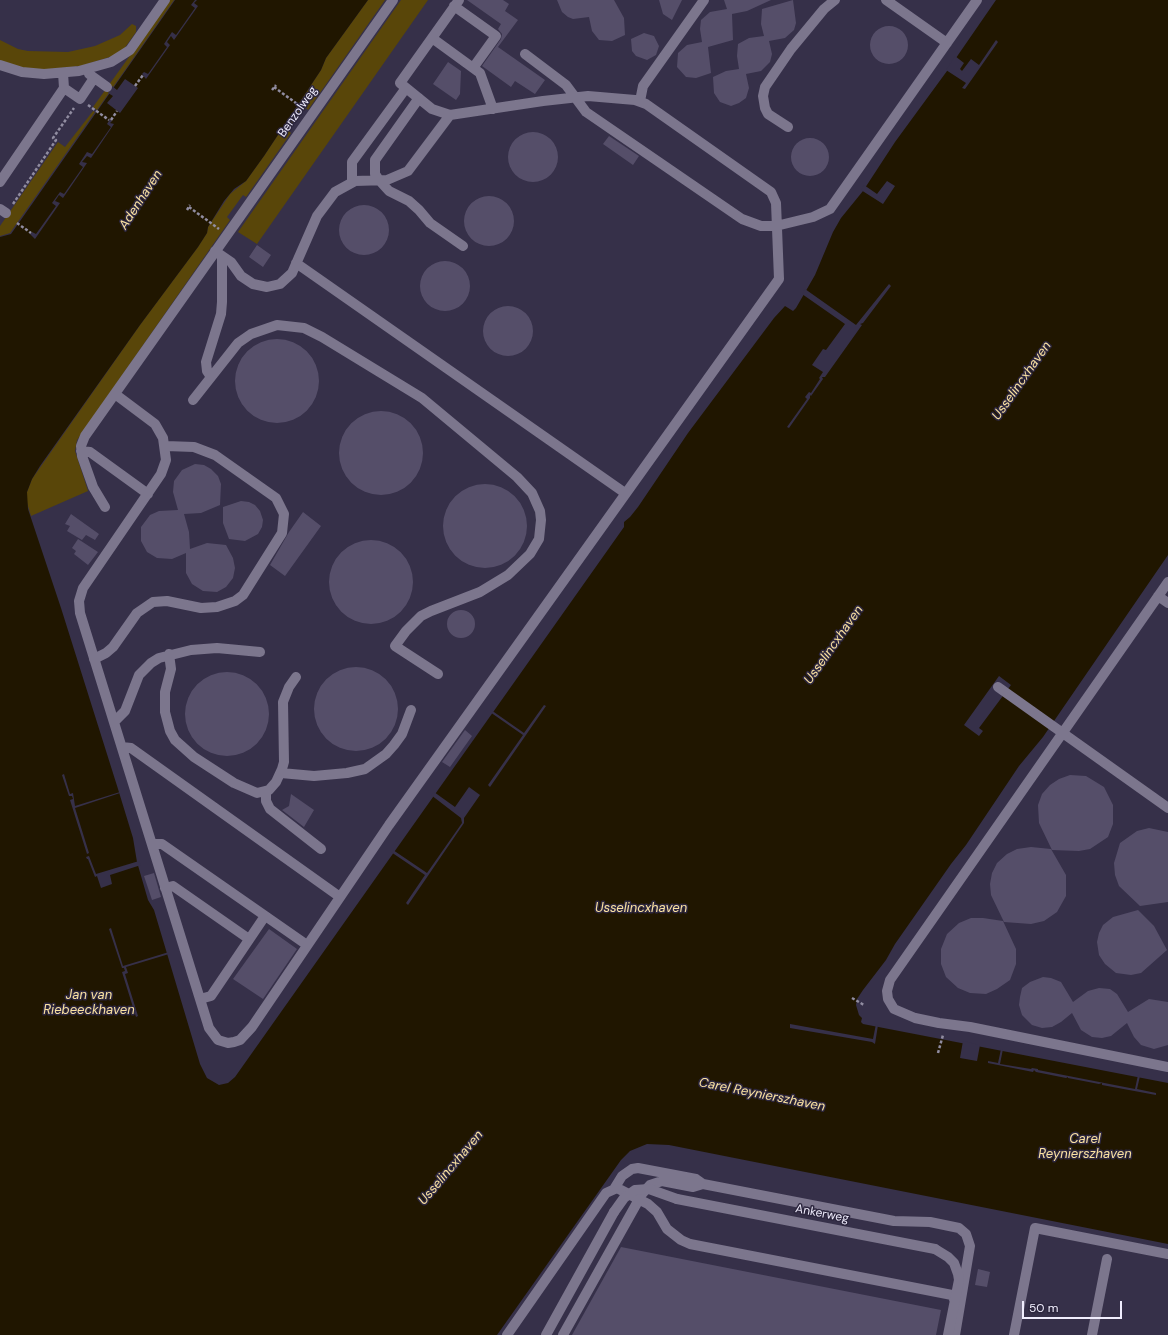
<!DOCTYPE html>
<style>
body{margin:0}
#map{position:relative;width:1168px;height:1335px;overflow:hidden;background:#363049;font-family:"DM Sans",sans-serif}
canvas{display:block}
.scale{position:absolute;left:1022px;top:1301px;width:100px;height:18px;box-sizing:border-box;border:2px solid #f0edfd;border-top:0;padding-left:5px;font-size:12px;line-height:14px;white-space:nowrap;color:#f0edfd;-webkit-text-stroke:3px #2c263e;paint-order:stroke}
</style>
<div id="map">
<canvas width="1168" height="1335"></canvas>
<div class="scale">50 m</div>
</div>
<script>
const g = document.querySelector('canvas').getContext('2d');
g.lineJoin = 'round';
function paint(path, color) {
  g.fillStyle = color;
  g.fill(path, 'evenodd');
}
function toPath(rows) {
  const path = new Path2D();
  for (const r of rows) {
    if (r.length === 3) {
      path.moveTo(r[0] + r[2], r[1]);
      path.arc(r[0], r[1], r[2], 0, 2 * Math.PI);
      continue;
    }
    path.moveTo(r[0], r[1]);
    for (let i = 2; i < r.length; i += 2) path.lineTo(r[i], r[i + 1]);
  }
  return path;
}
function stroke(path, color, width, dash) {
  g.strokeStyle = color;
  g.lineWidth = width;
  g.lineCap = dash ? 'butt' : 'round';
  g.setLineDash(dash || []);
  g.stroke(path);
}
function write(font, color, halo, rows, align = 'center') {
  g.font = font + ' "DM Sans",sans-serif';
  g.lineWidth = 3;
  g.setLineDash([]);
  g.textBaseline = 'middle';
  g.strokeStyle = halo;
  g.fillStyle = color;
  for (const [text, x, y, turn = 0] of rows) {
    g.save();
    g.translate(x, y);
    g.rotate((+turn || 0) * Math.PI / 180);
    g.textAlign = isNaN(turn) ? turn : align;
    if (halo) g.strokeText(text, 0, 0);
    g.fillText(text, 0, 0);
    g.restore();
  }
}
paint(toPath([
 [170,0,174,0,97,110,93,107],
 [368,0,385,0,308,110,306,108,304,111,302,110,288,130,291,133,246,197,243,195,227,217,230,220,77,440,75,451,88,491,31,516,27,503,27,492,32,479,140,325,198,247,207,233,208,227,230,194,246,181,264,156,321,70,326,58],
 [401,0,428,0,257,244,238,232],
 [132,24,136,26,136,32,124,49,113,56,81,66,42,70,23,68,0,61,0,40,18,49,28,51,68,52,95,46,120,35],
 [93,111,95,112,10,233,0,236,0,226,58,142,65,147]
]), '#594609');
paint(toPath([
 [175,0,368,0,326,58,321,70,264,156,246,181,234,189,224,201,208,227,207,233,198,247,140,325,40,466,32,479,27,492,28,509,61,608,118,789,133,838,137,862,148,900,154,910,200,1064,207,1078,219,1085,228,1083,235,1077,624,527,624,522,630,517,638,507,688,433,774,318,785,306,793,311,796,308,815,275,833,232,841,218,863,191,895,142,947,71,996,0,1168,0,1168,555,1043,737,1019,766,966,845,951,864,895,944,886,960,863,990,857,999,856,1005,859,1015,862,1018,861,1022,863,1024,1168,1083,1168,1244,669,1145,647,1144,630,1151,621,1160,497,1335,0,1335,0,237,11,234]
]), '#201600');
paint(toPath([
 [195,0,197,0,194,3,198,6,174,40,171,36,167,42,170,45,146,79,142,74,144,72,148,74,167,47,164,44,172,32,176,35,195,8,191,5],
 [996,40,998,42,965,89,962,88,966,83,946,70,955,56,964,63,960,69,962,71,971,59,979,65],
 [125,79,138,88,120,113,107,103,113,96,108,93,112,86,117,90],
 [110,119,112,121,110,123,114,124,91,158,87,156,82,162,87,163,63,198,59,195,55,201,60,203,35,239,30,234,32,232,36,234,56,206,52,203,60,192,64,194,83,167,79,164,87,152,92,154,111,127,107,124],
 [887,181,895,186,883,204,861,190,864,185,877,194],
 [889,284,891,286,863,323,860,324,862,325,825,377,822,377,823,379,811,396,810,395,810,398,789,428,787,427,807,399,805,397,809,392,811,393,820,379,819,378,823,372,812,365,823,349,826,350,845,324,802,294,805,289,856,325],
 [999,676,1011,685,979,728,983,731,979,736,964,725],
 [544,705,546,706,490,787,488,785,523,735,490,712,491,710,524,733],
 [64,774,70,794,73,793,75,806,120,792,120,793,75,808,89,853,87,854,70,800,73,799,72,796,69,796,62,775],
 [469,787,480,795,464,818,464,823,408,905,406,903,425,875,391,852,393,850,427,873,462,823,461,818,431,795,434,792,455,807],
 [89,856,96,874,139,861,141,865,110,875,112,884,101,888,97,876,95,877,88,859,87,859,86,857],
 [111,928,123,966,169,952,169,954,126,967,128,973,125,974,138,1016,136,1017,122,972,125,971,124,968,122,968,109,929],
 [790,1024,873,1039,876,1024,878,1025,875,1044,872,1042,790,1028],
 [963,1041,980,1045,977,1061,960,1058],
 [1001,1049,1003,1049,1000,1064,1031,1069,1032,1068,1038,1069,1038,1070,1135,1089,1138,1075,1140,1076,1137,1089,1156,1093,1156,1095,1102,1085,1102,1083,1099,1084,1068,1078,1068,1077,1066,1078,1036,1072,1034,1070,1033,1072,988,1063,988,1061,998,1063]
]), '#363049');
paint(toPath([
 [467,0,503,0,509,4,505,11,518,20,498,47,545,80,535,94,515,81,511,87,482,66,501,39,502,34,498,29,501,24],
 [557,0,614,0,624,18,625,35,612,41,599,40,592,31,589,17,573,19,568,17,562,12],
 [659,0,682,0,672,20,663,14],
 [724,0,771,0,747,11,732,14,733,40,708,47,711,73,696,78,686,77,677,67,678,53,687,45,702,42,700,29,701,20,710,12,727,9],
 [793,0,796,23,794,30,785,38,769,41,772,54,770,62,761,71,746,74,749,88,746,98,739,103,731,106,720,102,714,93,713,77,726,71,739,69,737,56,738,44,749,38,764,36,761,24,762,9],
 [889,45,19],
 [644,33,654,36,659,46,656,55,647,60,636,56,632,51,631,39],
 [448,62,461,71,460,94,456,100,433,84],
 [533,157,25],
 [609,136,639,156,633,165,603,144],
 [810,157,19],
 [489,221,25],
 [364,230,25],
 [257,245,271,255,263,267,249,257],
 [445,286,25],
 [508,331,25],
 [277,381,42],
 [381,453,42],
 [195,464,204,465,211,469,218,476,221,484,220,505,201,513,184,514,189,532,190,549,207,543,226,545,233,558,235,568,233,578,226,587,217,592,203,591,192,584,186,573,186,553,172,559,157,558,147,552,141,541,141,527,150,515,159,511,178,510,173,492,174,481,182,470],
 [485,526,42],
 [241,501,249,502,255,505,260,511,263,520,262,527,258,534,245,541,229,539,223,523,223,507],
 [303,512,321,526,285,576,270,565,289,532],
 [71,514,99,534,95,540,86,535,82,540,67,531,70,526,65,524],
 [78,539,98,552,88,565,74,554,76,551,72,548],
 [371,582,42],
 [461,624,14],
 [356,709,42],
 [227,714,42],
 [465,730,472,736,450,767,442,762],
 [1070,775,1086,776,1104,787,1113,805,1113,824,1108,837,1090,849,1079,851,1052,850,1039,823,1038,805,1042,794,1050,785,1059,779],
 [291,794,314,810,304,827,282,810,289,806],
 [1149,828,1168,832,1168,902,1140,906,1119,886,1115,875,1114,863,1120,843,1137,831],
 [1031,847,1051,849,1066,875,1066,896,1057,912,1044,921,1031,924,1004,922,991,895,990,884,992,873,997,863,1007,854,1017,849],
 [154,873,161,897,152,900,144,876],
 [1138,910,1154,926,1167,950,1141,973,1131,975,1116,973,1105,964,1099,955,1097,942,1099,933,1103,925,1113,917],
 [971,918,983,918,1003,921,1016,949,1016,964,1010,980,997,989,986,994,970,993,958,988,946,977,941,964,941,949,947,934,959,923],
 [269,929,297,949,263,999,233,979],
 [1043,977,1051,978,1061,982,1073,1002,1088,991,1099,988,1110,989,1117,994,1128,1012,1149,999,1168,1002,1168,1045,1154,1049,1141,1045,1134,1037,1127,1023,1111,1036,1102,1038,1092,1037,1081,1030,1072,1013,1061,1022,1052,1027,1042,1028,1032,1025,1022,1015,1019,1005,1020,997,1022,988,1030,982],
 [621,1247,941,1310,936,1335,572,1335],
 [978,1269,990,1272,987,1287,975,1285]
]), '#554e69');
stroke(toPath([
 [135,86,143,75],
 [274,87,304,109],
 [272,90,276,85],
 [88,105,109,120],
 [111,120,117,111],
 [13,204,56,140,53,138,74,108],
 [189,207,219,229],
 [187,210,190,205],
 [17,223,31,233],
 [852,998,864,1005],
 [938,1053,943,1035]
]), '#918da1', 2.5, [3, 2]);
stroke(toPath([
 [886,0,947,43],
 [454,6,496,36,473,68],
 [432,38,480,73,493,109],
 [525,54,566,85,586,112,742,219,761,226,776,226,813,217,830,209,977,0],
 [0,65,22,72,44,74,79,71,111,62,130,50,165,0],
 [89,74,107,87],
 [64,88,80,99,94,78],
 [419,98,375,160,375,174,379,180,389,191,409,201,419,210,430,223,463,246],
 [640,101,643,86,704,0],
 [788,127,768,114,765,108,763,96,765,87,791,49,824,9,835,0],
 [0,182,64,88,63,73],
 [352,182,352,162,406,88],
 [0,209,6,213],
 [215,251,231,262,241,276,253,284,267,287,280,284,292,273,317,216,335,192,355,181,387,180,408,171,450,115],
 [296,263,625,493],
 [211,377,207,371,206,362,221,314,222,302,222,256],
 [115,394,155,424,163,438,166,460,161,474,83,588,79,601,80,613,209,1028,218,1040,228,1043,234,1042,240,1040,252,1027,389,825,779,279,776,203,771,192,646,104,635,100,588,96,543,101,450,115,432,109,400,83,459,0],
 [193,400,238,343,251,334,277,325,304,328,322,337,422,398,517,477,532,493,540,511,541,520,539,539,530,554,508,575,480,592,431,611,421,616,406,631,395,646,438,674],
 [81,451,90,452,148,494],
 [105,507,93,487,82,456,81,446,85,436,393,0],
 [1168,582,890,980,887,991,888,999,894,1009,915,1018,939,1023,970,1027,1168,1067],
 [1158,596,1168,603],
 [169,654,171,669,165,692,165,712,170,731,175,740,194,757,234,783,257,793,269,790,276,782,282,769,284,762,283,702,289,687,296,677],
 [94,659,106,653,113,647,137,613,153,602,167,601,201,608,217,607,235,601,243,595,282,533,284,514,276,498,215,455,194,447,166,446],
 [998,687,1168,808],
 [114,722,125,711,139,675,151,663,159,658,191,650,217,648,260,652],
 [122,747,131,748,340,897],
 [281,773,314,776,347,773,365,769,386,754,394,745,402,734,411,710],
 [266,792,266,801,270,809,321,849],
 [152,844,162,844,307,945],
 [165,888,173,886,249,939],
 [200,999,211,996,265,916],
 [614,1189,622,1176,632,1169,638,1168,696,1179,703,1184],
 [677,1199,935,1249],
 [507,1335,606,1193,617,1188,648,1204,657,1212,667,1229,681,1240,690,1244,952,1295,958,1306],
 [546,1335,614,1212],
 [563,1335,642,1194,650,1185,662,1181,693,1187,703,1184,894,1221,930,1222,959,1228,966,1234,970,1246,955,1335],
 [1014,1335,1035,1228,1168,1254],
 [1092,1335,1107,1259]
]), '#7c768d', 10);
stroke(toPath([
 [614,1212,624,1198,635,1190,649,1189,677,1199],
 [935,1249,948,1257,954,1263,958,1274,959,1280,948,1335]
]), '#7c768d', 10);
write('12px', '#f0edfd', '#2c263e', [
 ["Benzolweg",298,112,-55],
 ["Ankerweg",822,1214,11]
]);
write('italic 13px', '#fbe2a1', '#2c263e', [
 ["Adenhaven",141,200,-57],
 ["Usselincxhaven",1022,381,-55],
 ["Usselincxhaven",834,645,-55],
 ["Usselincxhaven",641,909],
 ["Jan van",89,996],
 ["Riebeeckhaven",89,1011],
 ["Carel Reynierszhaven",762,1095,11],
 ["Carel",1085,1140],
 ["Reynierszhaven",1085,1155],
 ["Usselincxhaven",451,1168,-50]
]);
</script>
